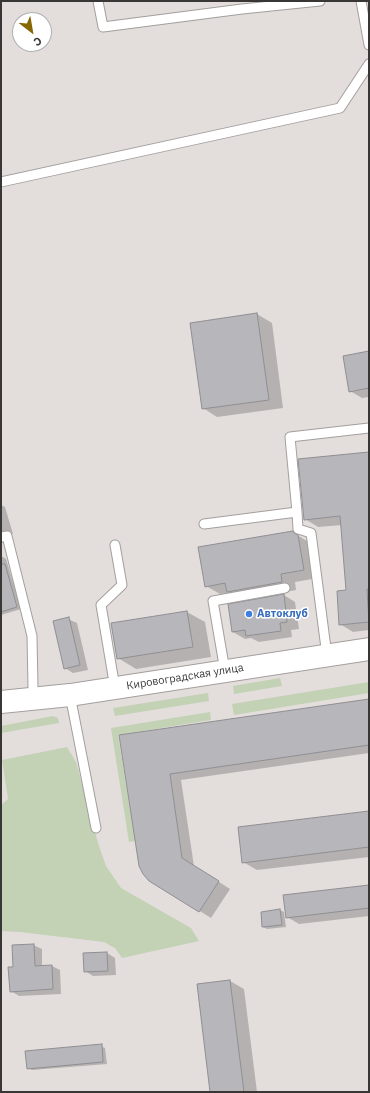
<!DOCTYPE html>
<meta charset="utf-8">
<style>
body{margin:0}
#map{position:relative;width:370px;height:1093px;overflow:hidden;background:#e3dedc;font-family:"IBM Plex Sans",sans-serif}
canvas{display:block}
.frame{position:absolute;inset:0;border:2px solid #393736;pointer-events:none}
.north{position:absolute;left:12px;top:12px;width:40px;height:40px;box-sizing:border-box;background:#fff;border:1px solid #b0afaf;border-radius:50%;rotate:149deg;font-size:11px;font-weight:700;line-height:16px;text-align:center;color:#393736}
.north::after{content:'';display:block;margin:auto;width:14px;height:18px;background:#886602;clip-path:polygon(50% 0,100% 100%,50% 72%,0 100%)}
</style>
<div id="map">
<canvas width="370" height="1093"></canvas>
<div class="frame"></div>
<div class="north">С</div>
</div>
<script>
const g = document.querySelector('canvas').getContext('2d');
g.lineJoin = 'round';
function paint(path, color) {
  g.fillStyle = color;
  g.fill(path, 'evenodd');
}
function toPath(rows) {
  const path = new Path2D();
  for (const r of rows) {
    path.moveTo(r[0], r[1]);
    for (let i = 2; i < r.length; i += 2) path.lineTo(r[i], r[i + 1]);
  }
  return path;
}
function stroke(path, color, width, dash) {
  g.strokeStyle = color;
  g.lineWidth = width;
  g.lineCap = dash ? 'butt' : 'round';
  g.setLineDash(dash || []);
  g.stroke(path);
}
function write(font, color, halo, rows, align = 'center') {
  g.font = font + ' "IBM Plex Sans",sans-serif';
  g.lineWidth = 3;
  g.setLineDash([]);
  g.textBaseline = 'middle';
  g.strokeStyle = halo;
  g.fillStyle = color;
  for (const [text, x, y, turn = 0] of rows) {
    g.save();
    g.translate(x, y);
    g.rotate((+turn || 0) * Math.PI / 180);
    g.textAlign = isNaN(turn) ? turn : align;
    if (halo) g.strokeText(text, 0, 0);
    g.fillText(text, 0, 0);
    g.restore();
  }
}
paint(toPath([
 [280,678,282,686,234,694,233,686],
 [369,682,369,693,234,715,232,704],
 [208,693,209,701,115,716,113,708],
 [210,712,211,720,118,735,135,841,129,842,111,728],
 [53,716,58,718,59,723,1,733,1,726],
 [67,747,76,762,98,843,106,866,121,888,191,928,199,941,122,958,115,948,104,942,20,932,1,931,1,805,8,799,2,760]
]), '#c3d1b4');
paint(toPath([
 [257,314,272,323,283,408,217,417,203,408],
 [369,352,369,397,362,398,350,391],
 [369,453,369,630,353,632,340,624,347,591,342,525,318,527,305,519],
 [1,505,5,507,13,534,1,537],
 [292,532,307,541,318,578,295,582,296,590,242,600,230,593,220,594,206,586],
 [1,557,3,557,6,559,21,609,1,615],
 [284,595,295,602,299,629,291,630,292,637,259,642,251,638,245,639,233,632],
 [187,612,205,622,211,657,136,669,118,658,112,624],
 [68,619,77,623,88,670,73,673,65,668],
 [369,700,369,753,181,780,194,866,230,889,211,918,150,880,120,736],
 [369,812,369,857,257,870,243,862],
 [369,886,369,916,299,924,287,917],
 [280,910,284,912,286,927,267,929,263,927,262,912],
 [33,945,42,949,42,966,52,966,60,970,61,994,19,996,11,991,14,968],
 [107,953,115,958,116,975,93,976,85,971],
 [230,981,244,989,257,1092,211,1092,198,985],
 [101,1046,105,1048,107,1064,32,1070,28,1068]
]), '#0003');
const building = toPath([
 [257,313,269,400,202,409,190,323,257,313],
 [369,351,369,388,349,392,343,356,369,351],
 [369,452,369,589,367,589,369,622,339,625,337,591,346,590,340,516,304,520,298,459,369,452],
 [293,531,294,533,298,535,304,570,281,574,282,582,227,592,225,583,205,587,198,547,293,531],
 [1,564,5,564,17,607,1,612,1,564],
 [284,594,287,622,280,623,281,631,246,636,245,630,232,632,228,604,284,594],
 [187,611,193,647,117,659,111,623,187,611],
 [69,617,80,665,64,669,53,621,69,617],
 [369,699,369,745,170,774,182,858,219,881,199,912,149,881,143,874,139,866,119,735,369,699],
 [369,811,369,847,242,863,238,827,369,811],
 [369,885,369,908,286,918,283,895,369,885],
 [280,909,282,925,262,927,261,912,280,909],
 [34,944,35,966,52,965,53,989,10,992,8,967,13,967,12,945,34,944],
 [107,952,108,971,84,972,83,953,107,952],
 [230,980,244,1092,210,1092,197,984,230,980],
 [102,1044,103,1062,27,1069,25,1051,102,1044]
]);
paint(building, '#b7b6ba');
stroke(building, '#8f8e92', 1);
const service = toPath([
 [98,1,103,27,242,9,320,1],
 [361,1,369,45],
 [1,182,340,108,369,64],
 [297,512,298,529,311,533,327,656],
 [204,524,297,512,290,437,369,428],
 [1,537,7,536,32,636,33,688,35,698],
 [225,671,213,601,285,588],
 [115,688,101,605,122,585,115,545],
 [70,695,96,828]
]);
const tertiary = toPath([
 [1,702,70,695,369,649]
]);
stroke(service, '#a39f9d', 11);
stroke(tertiary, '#a39f9d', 24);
stroke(service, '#fff', 9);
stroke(tertiary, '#fff', 22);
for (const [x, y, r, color] of [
 [249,614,4,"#3f7fe0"]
]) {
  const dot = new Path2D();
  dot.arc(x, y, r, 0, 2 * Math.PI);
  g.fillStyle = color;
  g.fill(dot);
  stroke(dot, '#fff', 1.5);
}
write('bold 11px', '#366cbe', '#fff', [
 ["Автоклуб",257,614]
], 'left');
write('11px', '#393736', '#fff', [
 ["Кировоградская улица",185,677,-9]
]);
</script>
